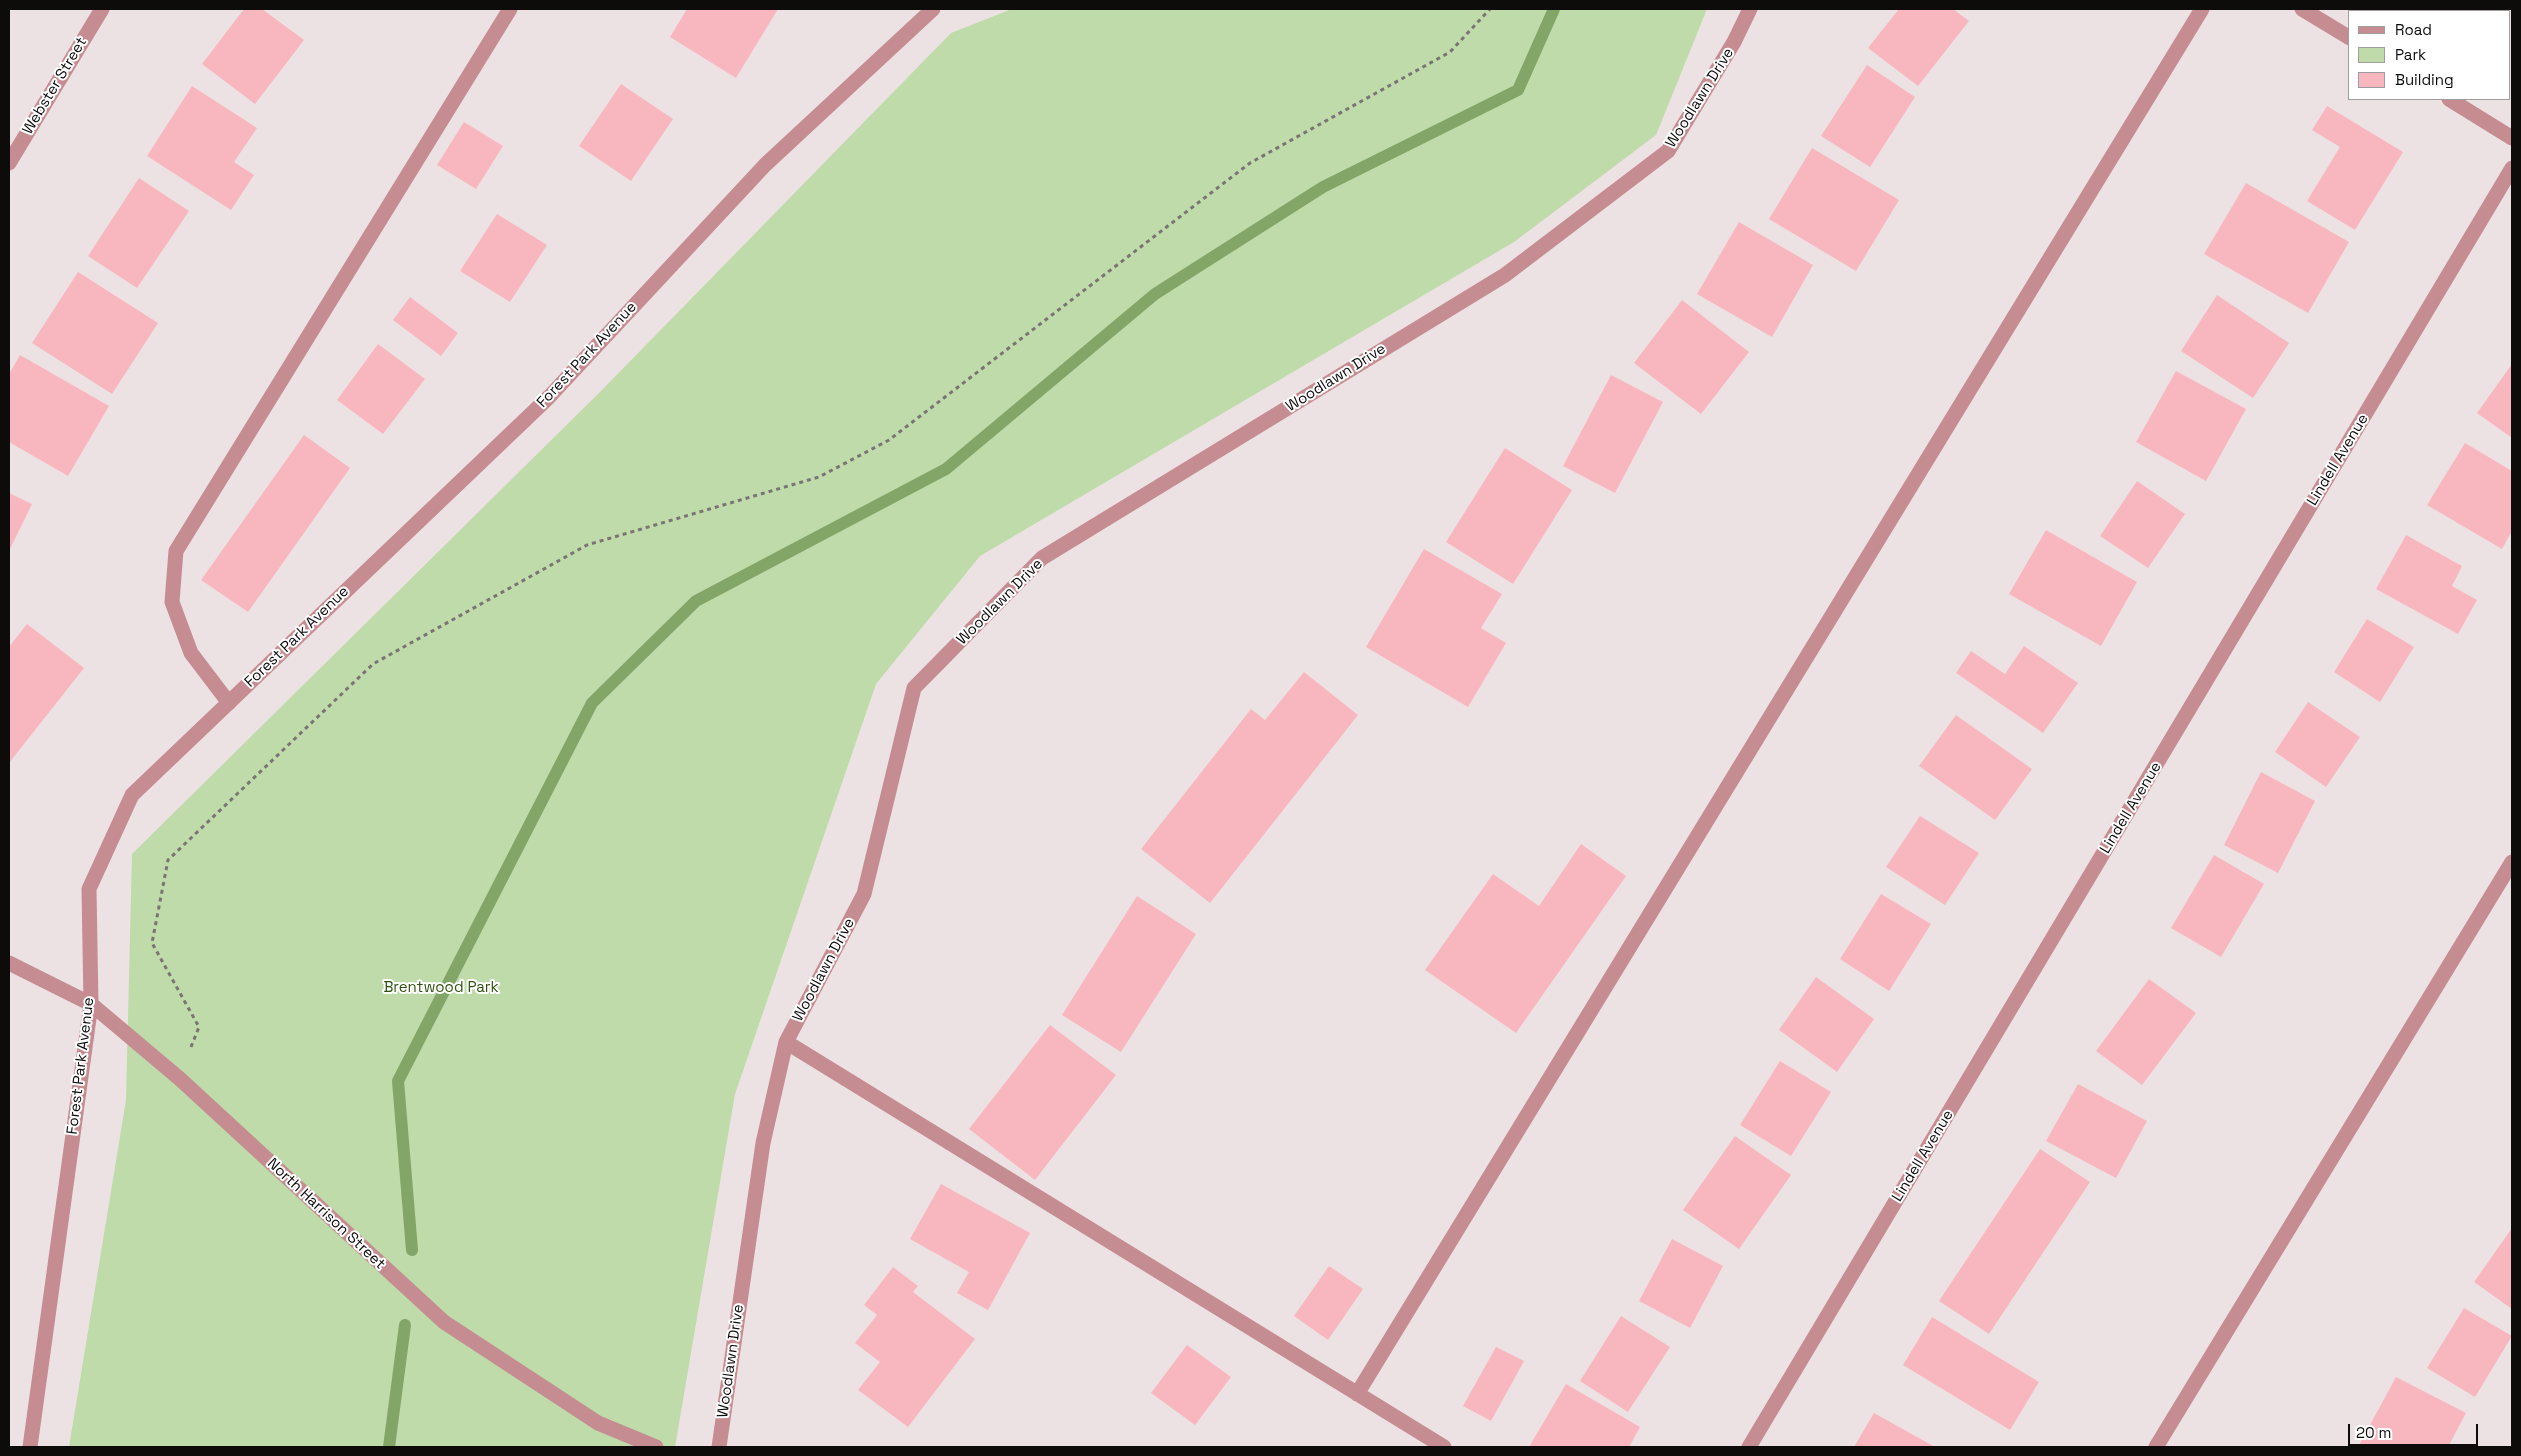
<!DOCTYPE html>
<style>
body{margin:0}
#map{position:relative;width:2521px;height:1456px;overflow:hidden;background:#ede2e3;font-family:"Space Grotesk",sans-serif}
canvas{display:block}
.frame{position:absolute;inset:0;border:10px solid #0e0b0b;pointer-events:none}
.legend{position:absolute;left:2348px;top:10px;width:162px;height:90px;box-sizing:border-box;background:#fff;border:1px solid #9f9d9d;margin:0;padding:6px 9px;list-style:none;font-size:15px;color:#0e0b0b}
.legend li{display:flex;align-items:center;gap:10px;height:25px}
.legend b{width:25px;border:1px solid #9f9d9d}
.scale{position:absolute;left:2348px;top:1424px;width:130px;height:22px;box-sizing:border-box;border:2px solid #0e0b0b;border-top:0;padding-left:6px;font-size:15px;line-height:18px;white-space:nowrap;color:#0e0b0b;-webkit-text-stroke:4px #fff;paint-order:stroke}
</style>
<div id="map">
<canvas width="2521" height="1456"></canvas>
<div class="frame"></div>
<ul class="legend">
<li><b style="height:6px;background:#c58c92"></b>Road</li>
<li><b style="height:14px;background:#bedba9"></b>Park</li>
<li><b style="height:14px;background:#f8b7be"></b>Building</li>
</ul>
<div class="scale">20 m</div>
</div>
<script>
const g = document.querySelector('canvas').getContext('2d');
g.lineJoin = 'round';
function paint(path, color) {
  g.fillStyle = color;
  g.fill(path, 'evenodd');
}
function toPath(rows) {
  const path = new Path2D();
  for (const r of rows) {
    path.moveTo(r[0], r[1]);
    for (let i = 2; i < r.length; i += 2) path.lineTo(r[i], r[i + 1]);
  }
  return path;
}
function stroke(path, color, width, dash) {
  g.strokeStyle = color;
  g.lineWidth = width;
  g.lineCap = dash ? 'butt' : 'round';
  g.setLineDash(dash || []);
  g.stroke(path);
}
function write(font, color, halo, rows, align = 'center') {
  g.font = font + ' "Space Grotesk",sans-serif';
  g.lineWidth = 4;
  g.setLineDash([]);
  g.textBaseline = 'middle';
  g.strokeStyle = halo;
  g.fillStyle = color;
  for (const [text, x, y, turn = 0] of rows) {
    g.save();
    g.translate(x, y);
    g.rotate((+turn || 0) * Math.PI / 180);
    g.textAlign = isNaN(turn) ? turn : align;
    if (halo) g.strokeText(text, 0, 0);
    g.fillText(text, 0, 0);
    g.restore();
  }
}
paint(toPath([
 [1012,9,1707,9,1656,135,1514,242,980,556,876,684,735,1094,675,1447,69,1447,126,1100,132,854,600,392,951,33]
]), '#bedba9');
stroke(toPath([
 [412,1250,398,1081,592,703,696,601,946,469,1155,294,1323,187,1518,90,1554,9],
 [389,1447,405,1325]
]), '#83a668', 12);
paint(toPath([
 [244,9,262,9,304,40,255,104,202,64],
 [687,9,778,9,736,78,670,37],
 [1899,9,1953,9,1969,21,1918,86,1868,48],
 [1867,65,1915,97,1870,167,1821,136],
 [621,84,673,119,631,181,579,146],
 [192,86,257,128,234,162,254,175,231,210,147,156],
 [2327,106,2403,152,2355,230,2307,201,2340,147,2312,130],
 [464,122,503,146,476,189,437,165],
 [1812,148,1899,200,1856,271,1769,219],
 [139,178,189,211,137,288,88,256],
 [2246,183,2349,242,2308,313,2204,254],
 [497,214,547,245,510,302,460,271],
 [1739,222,1813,265,1772,337,1697,294],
 [78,272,158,323,112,394,32,343],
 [2217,295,2289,343,2253,398,2181,351],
 [410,297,458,333,441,356,393,320],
 [1682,300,1749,352,1701,414,1634,363],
 [378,344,425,379,383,434,337,400],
 [20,355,109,406,68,476,9,442,9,374],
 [2512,364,2512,438,2477,413],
 [2176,371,2246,409,2206,481,2136,442],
 [1611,375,1663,402,1615,493,1563,466],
 [304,435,350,468,248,612,201,580],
 [2465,443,2512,471,2512,531,2502,549,2427,505],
 [1505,448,1572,490,1513,584,1446,542],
 [2137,481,2185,514,2148,568,2100,536],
 [9,493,32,504,9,551],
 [2046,530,2137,582,2101,646,2009,594],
 [2406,535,2462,566,2452,586,2477,600,2458,634,2376,589],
 [1424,549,1502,594,1481,628,1506,643,1468,707,1366,647],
 [2367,619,2414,647,2380,702,2334,672],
 [27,624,84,668,9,763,9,647],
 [2024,646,2078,683,2043,733,1956,673,1971,651,2005,674],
 [1304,672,1358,715,1210,903,1141,849,1251,709,1265,720],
 [2308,702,2360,737,2326,787,2275,752],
 [1956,715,2032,769,1995,820,1919,766],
 [2261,772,2315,801,2278,873,2224,845],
 [1920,816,1979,853,1945,905,1886,867],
 [1581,844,1626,876,1516,1033,1425,970,1493,874,1539,906],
 [2214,855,2264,884,2221,957,2171,928],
 [1881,894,1931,924,1889,991,1840,959],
 [1137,896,1196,934,1121,1052,1062,1015],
 [1816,977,1874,1019,1837,1072,1779,1030],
 [2149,979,2196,1013,2142,1085,2096,1051],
 [1050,1025,1116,1075,1035,1180,969,1129],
 [1780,1061,1831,1092,1791,1156,1740,1125],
 [2078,1084,2147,1121,2116,1178,2046,1141],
 [1735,1136,1791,1175,1739,1249,1683,1210],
 [2040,1149,2090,1182,1989,1334,1939,1301],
 [941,1184,1030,1233,988,1310,957,1293,969,1272,910,1239],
 [2512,1228,2512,1309,2474,1282],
 [1672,1239,1723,1266,1690,1328,1639,1301],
 [1329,1266,1363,1289,1328,1340,1294,1316],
 [893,1267,918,1286,913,1292,975,1339,908,1427,858,1390,880,1362,855,1343,877,1315,864,1305],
 [2464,1308,2512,1336,2475,1397,2427,1368],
 [1621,1316,1670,1347,1628,1412,1580,1381],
 [1932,1317,2039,1382,2010,1430,1903,1365],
 [1187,1345,1231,1377,1195,1425,1151,1393],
 [1496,1347,1524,1361,1491,1421,1463,1406],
 [2396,1377,2466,1413,2448,1447,2358,1447],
 [1566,1384,1640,1427,1629,1447,1529,1447],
 [1874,1413,1935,1447,1854,1447]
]), '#f8b7be');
stroke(toPath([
 [191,1047,199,1027,152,943,168,860,373,664,587,545,819,477,889,440,1250,163,1450,52,1490,9]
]), '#7b7475', 3, [4, 4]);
stroke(toPath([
 [2302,9,2350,38],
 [2449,99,2512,138],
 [9,163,102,9],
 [229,703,191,653,172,602,176,551,510,9],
 [9,963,91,1004,180,1079,444,1322,598,1423,656,1447],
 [786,1042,1444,1447],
 [1357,1394,2202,9],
 [30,1447,91,1004,89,889,132,795,549,397,765,165,933,9],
 [719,1447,763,1143,786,1042,864,894,914,688,1042,558,1505,275,1668,151,1734,42,1750,9],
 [1749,1447,2512,168],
 [2156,1447,2512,862]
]), '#c58c92', 15);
write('15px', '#0e0b0b', '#fff', [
 ["Webster Street",55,86,-59],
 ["Woodlawn Drive",1700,98,-58],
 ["Forest Park Avenue",587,355,-47],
 ["Woodlawn Drive",1336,378,-32],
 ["Lindell Avenue",2338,460,-59],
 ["Woodlawn Drive",1000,602,-45],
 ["Forest Park Avenue",297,637,-44],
 ["Lindell Avenue",2131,808,-59],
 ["Woodlawn Drive",824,970,-62],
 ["Forest Park Avenue",81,1066,-83],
 ["Lindell Avenue",1923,1156,-59],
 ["North Harrison Street",326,1214,43],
 ["Woodlawn Drive",731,1361,-82]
]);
write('15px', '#31520f', '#fff', [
 ["Brentwood Park",441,988]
]);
</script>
